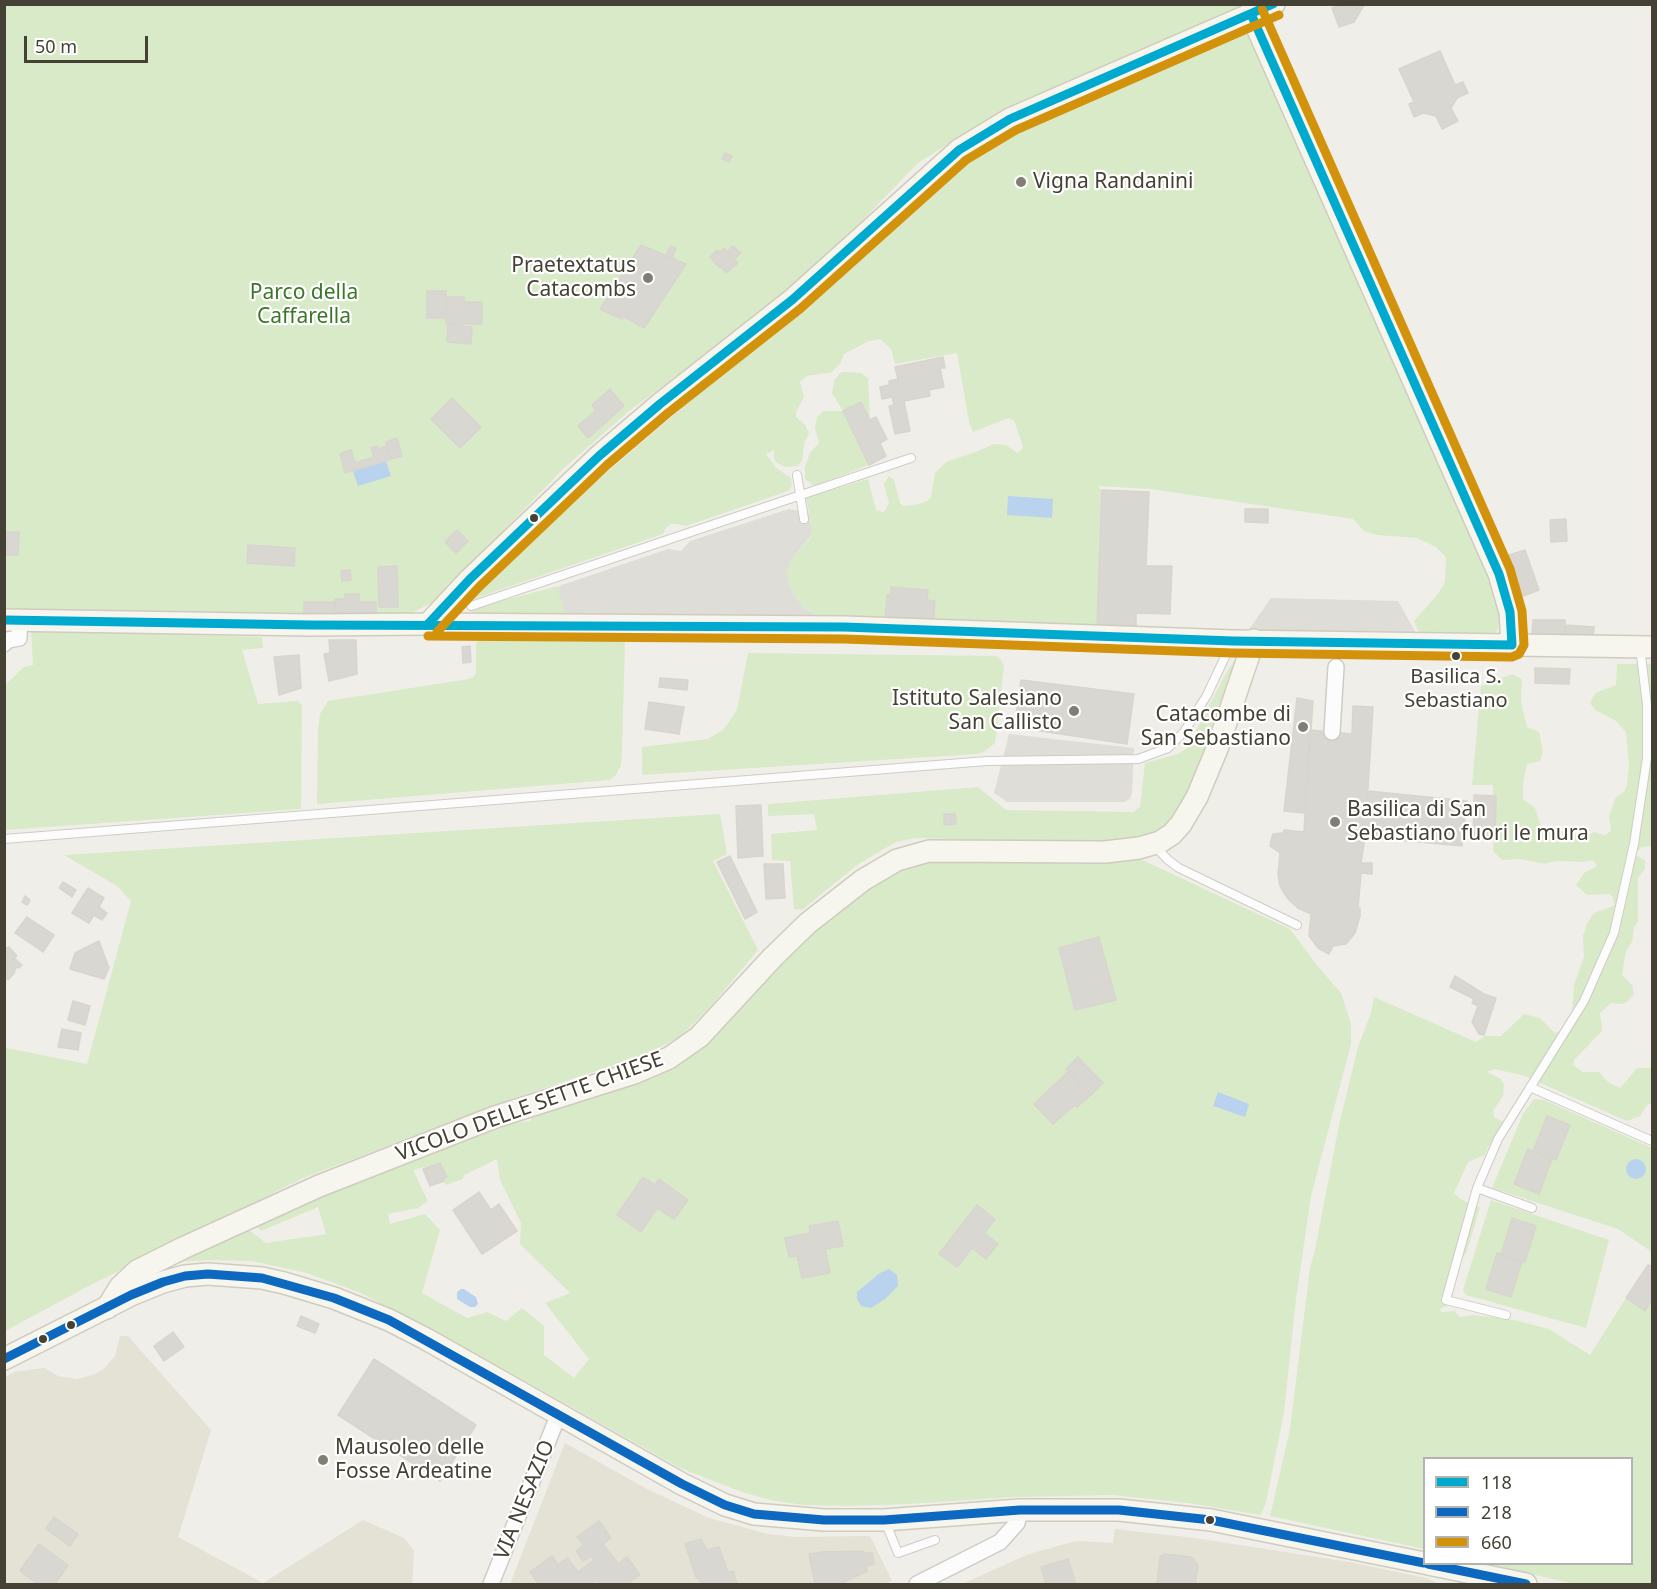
<!DOCTYPE html>
<style>
body{margin:0}
#map{position:relative;width:1657px;height:1589px;overflow:hidden;background:#f0eee8;font-family:"Noto Sans",sans-serif}
canvas{display:block}
.frame{position:absolute;inset:0;border:6px solid #454135;pointer-events:none}
.legend{position:absolute;left:1423px;top:1457px;width:210px;height:108px;box-sizing:border-box;background:#fff;border:2px solid #b5b3ae;margin:0;padding:8px 10px;list-style:none;font-size:18px;color:#454135}
.legend li{display:flex;align-items:center;gap:12px;height:30px}
.legend b{width:30px;border:2px solid #b5b3ae}
.scale{position:absolute;left:24px;top:36px;width:124px;height:27px;box-sizing:border-box;border:3px solid #454135;border-top:0;padding-left:8px;font-size:18px;line-height:21px;white-space:nowrap;color:#454135;-webkit-text-stroke:4px #fff;paint-order:stroke}
</style>
<div id="map">
<canvas width="1657" height="1589"></canvas>
<div class="frame"></div>
<ul class="legend">
<li><b style="height:8px;background:#00a9ce"></b>118</li>
<li><b style="height:8px;background:#0c69bf"></b>218</li>
<li><b style="height:8px;background:#d3920b"></b>660</li>
</ul>
<div class="scale">50 m</div>
</div>
<script>
const g = document.querySelector('canvas').getContext('2d');
g.lineJoin = 'round';
function paint(path, color) {
  g.fillStyle = color;
  g.fill(path, 'evenodd');
}
function toPath(rows) {
  const path = new Path2D();
  for (const r of rows) {
    if (r.length === 3) {
      path.moveTo(r[0] + r[2], r[1]);
      path.arc(r[0], r[1], r[2], 0, 2 * Math.PI);
      continue;
    }
    path.moveTo(r[0], r[1]);
    for (let i = 2; i < r.length; i += 2) path.lineTo(r[i], r[i + 1]);
  }
  return path;
}
function stroke(path, color, width, dash) {
  g.strokeStyle = color;
  g.lineWidth = width;
  g.lineCap = dash ? 'butt' : 'round';
  g.setLineDash(dash || []);
  g.stroke(path);
}
function write(font, color, halo, rows, align = 'center') {
  g.font = font + ' "Noto Sans",sans-serif';
  g.lineWidth = 4.5;
  g.setLineDash([]);
  g.textBaseline = 'middle';
  g.strokeStyle = halo;
  g.fillStyle = color;
  for (const [text, x, y, turn = 0] of rows) {
    g.save();
    g.translate(x, y);
    g.rotate((+turn || 0) * Math.PI / 180);
    g.textAlign = isNaN(turn) ? turn : align;
    if (halo) g.strokeText(text, 0, 0);
    g.fillText(text, 0, 0);
    g.restore();
  }
}
paint(toPath([
 [120,1336,128,1336,211,1430,178,1537,263,1583,363,1520,404,1538,414,1551,412,1584,5,1584,4,1378,14,1372,44,1368,58,1376,77,1379,93,1375,104,1369,115,1356],
 [565,1443,647,1489,709,1518,768,1534,795,1537,870,1536,892,1581,884,1584,510,1584],
 [1115,1529,1195,1538,1349,1562,1426,1578,1440,1584,962,1584,1029,1554,1076,1541,1113,1543]
]), '#e4e1d5');
paint(toPath([
 [4,5,1248,5,1046,92,970,130,918,163,823,261,685,370,629,411,563,469,436,601,409,614,255,617,5,612],
 [1240,32,1248,35,1253,40,1495,589,1499,620,1498,629,1490,642,1421,638,1414,621,1438,594,1445,582,1446,557,1436,547,1417,538,1377,535,1364,531,1353,519,1150,489,1098,486,1102,490,1097,626,933,627,935,601,927,600,928,590,892,587,891,595,887,595,885,623,818,616,804,608,791,590,788,582,787,572,791,560,811,537,811,522,806,498,868,479,876,510,884,512,889,503,884,484,889,476,894,480,900,503,903,506,914,505,926,502,931,497,935,473,946,462,978,451,994,444,1006,445,1018,453,1023,447,1015,423,1013,420,1008,418,973,432,969,422,957,353,895,364,891,349,880,339,869,341,844,354,840,364,832,372,807,376,800,382,804,397,796,412,796,417,805,425,809,433,804,444,802,461,797,466,785,467,777,463,774,459,774,450,766,454,776,468,791,478,792,486,788,491,686,526,676,524,671,524,666,528,663,534,470,600,469,593,541,529,732,365,987,140],
 [844,372,861,373,868,378,870,420,861,403,843,412,869,465,814,486,805,479,805,467,810,453,819,443,815,427,817,417,823,411,843,411,832,393,834,381,840,373],
 [562,585,559,587,565,617,476,618,472,613,471,609],
 [31,630,262,637,263,648,242,650,258,704,298,701,302,705,301,809,6,830,4,686,24,667,33,665],
 [487,639,625,641,622,752,621,765,616,775,610,780,317,804,318,731,320,714,328,701,469,679,475,676,476,670,476,643,479,640],
 [748,653,996,656,1001,660,1004,666,995,743,984,752,977,754,642,775,642,747,708,739,724,729,737,710],
 [1242,657,1187,800,1167,826,1154,835,1139,841,1091,843,916,838,896,842,857,865,802,910,794,909,790,861,772,860,771,834,817,830,814,814,768,816,768,804,978,787,1006,810,1133,812,1140,807,1145,763,1178,754,1187,748,1225,675,1234,661],
 [1617,664,1652,664,1652,846,1642,847,1636,852,1637,856,1645,860,1645,869,1638,878,1638,921,1634,928,1632,942,1626,951,1622,975,1632,985,1634,994,1628,1001,1623,1004,1611,1003,1600,1013,1602,1031,1574,1060,1573,1065,1583,1072,1599,1072,1609,1083,1620,1088,1637,1068,1652,1068,1652,1103,1647,1105,1640,1116,1627,1121,1522,1075,1494,1069,1487,1072,1501,1079,1504,1085,1503,1096,1493,1111,1494,1117,1504,1122,1505,1136,1499,1143,1488,1146,1485,1155,1468,1162,1454,1193,1462,1200,1480,1207,1466,1254,1453,1263,1449,1290,1453,1296,1452,1302,1449,1305,1439,1309,1442,1312,1455,1311,1460,1317,1473,1315,1492,1317,1514,1320,1549,1329,1590,1355,1626,1298,1645,1310,1651,1302,1652,1303,1652,1584,1575,1584,1487,1564,1632,1564,1632,1458,1424,1458,1424,1549,1270,1516,1290,1429,1310,1268,1315,1250,1339,1125,1358,1047,1371,1013,1374,997,1476,1042,1485,1036,1501,1036,1524,1014,1540,1018,1555,1033,1564,1030,1572,1015,1574,985,1584,957,1583,936,1587,924,1594,913,1613,906,1614,904,1613,897,1609,894,1587,895,1576,885,1584,873,1597,866,1593,860,1583,862,1556,861,1544,864,1521,859,1502,860,1493,851,1496,796,1493,795,1493,785,1472,785,1481,686,1512,674,1522,679,1521,702,1527,727,1539,732,1543,752,1540,761,1527,764,1523,784,1523,799,1535,808,1542,830,1563,831,1583,837,1594,832,1605,835,1611,831,1609,816,1616,797,1624,792,1627,785,1629,766,1626,732,1616,721,1595,710,1590,703,1595,693,1616,685],
 [720,814,727,854,713,861,758,950,711,1006,680,1037,642,1056,514,1098,303,1178,83,1289,7,1330,5,1330,4,1075,6,1048,87,1064,131,901,117,886,64,855],
 [924,856,1136,857,1290,929,1316,964,1341,993,1351,1024,1351,1044,1311,1196,1296,1299,1284,1412,1266,1502,1261,1515,1188,1503,1113,1495,1015,1497,908,1504,848,1506,803,1505,770,1500,742,1492,680,1468,520,1378,361,1293,307,1273,252,1261,211,1260,177,1262,245,1227,266,1243,326,1234,318,1207,261,1231,253,1223,510,1118,521,1122,530,1121,538,1109,651,1073,832,909],
 [1059,948,1115,1000,1076,1010],
 [1079,1057,1103,1084,1077,1107,1075,1105,1053,1124,1034,1104,1069,1071,1067,1068],
 [497,1159,500,1180,521,1223,520,1244,570,1293,545,1303,589,1359,574,1378,544,1355,544,1326,522,1308,506,1321,487,1312,467,1318,422,1293,440,1230,425,1214,390,1224,388,1214,418,1208,428,1201,413,1170,440,1163,447,1177,443,1179,445,1185,463,1179,464,1175],
 [977,1205,995,1218,984,1233,998,1244,986,1259,972,1248,957,1267,940,1254],
 [1534,1099,1544,1100,1652,1148,1652,1252,1618,1229,1492,1188,1523,1114],
 [1547,1116,1570,1125,1556,1160,1552,1159,1538,1194,1515,1184,1529,1149,1533,1151],
 [1491,1200,1609,1240,1586,1328,1466,1295,1463,1290],
 [1512,1218,1536,1226,1525,1261,1522,1261,1510,1297,1486,1289,1497,1253,1501,1255]
]), '#d9eac8');
paint(toPath([
 [789,509,809,513,812,531,810,537,791,560,787,572,788,581,791,590,804,608,818,616,565,617,558,589,562,585,668,549,681,551,690,541],
 [1271,598,1398,601,1416,633,1248,631],
 [1009,734,1134,748,1132,793,1130,799,1124,802,1007,802,994,793]
]), '#dfddd8');
paint(toPath([
 [386,461,391,476,358,486,353,471],
 [1008,496,1053,499,1052,518,1007,515],
 [1218,1092,1249,1104,1245,1117,1213,1106],
 [1636,1169,10],
 [889,1269,897,1275,898,1286,885,1299,871,1308,861,1306,857,1299,857,1292,880,1273],
 [461,1289,464,1289,476,1297,478,1304,475,1307,470,1307,457,1299,457,1292]
]), '#b9d2ee');
const building = toPath([
 [1343,4,1364,5,1354,22,1339,27,1332,8,1343,4],
 [1440,51,1455,85,1463,82,1468,93,1457,98,1451,108,1458,121,1442,129,1436,116,1423,113,1414,117,1409,104,1414,102,1399,69,1440,51],
 [725,153,732,156,729,162,722,159,725,153],
 [641,245,686,264,644,328,623,316,622,319,600,309,641,245],
 [670,246,676,248,672,258,666,256,670,246],
 [733,246,741,253,736,258,728,251,733,246],
 [724,248,731,256,719,267,710,257,717,250,719,252,724,248],
 [731,256,738,263,726,273,720,266,731,256],
 [427,291,446,291,446,318,427,318,427,291],
 [446,297,464,297,464,302,482,302,482,324,446,324,446,297],
 [448,325,472,327,471,344,447,342,448,325],
 [943,357,945,368,940,368,944,387,929,390,930,396,904,401,910,431,895,434,889,406,894,405,892,397,882,399,880,387,889,385,889,381,898,379,895,367,943,357],
 [610,389,624,406,588,438,578,426,596,410,592,405,610,389],
 [452,398,481,427,460,448,431,419,452,398],
 [861,402,870,420,876,417,887,439,880,443,886,456,869,465,843,411,861,402],
 [397,438,402,456,391,459,386,442,397,438],
 [377,446,378,449,387,446,391,459,345,473,340,454,351,450,355,463,374,457,371,448,377,446],
 [1102,490,1149,492,1146,566,1172,566,1170,614,1136,613,1136,627,1097,626,1102,490],
 [1245,509,1268,509,1268,523,1245,522,1245,509],
 [1566,519,1567,541,1551,542,1550,520,1566,519],
 [457,530,468,541,456,553,445,542,457,530],
 [4,532,19,532,18,555,4,555,4,532],
 [248,545,295,548,294,566,247,563,248,545],
 [1525,550,1539,590,1523,596,1509,555,1525,550],
 [397,566,398,607,379,607,378,567,397,566],
 [350,570,351,580,342,581,341,571,350,570],
 [891,587,928,590,927,600,935,601,933,627,885,623,887,595,891,595,891,587],
 [345,594,359,594,359,602,376,602,376,618,335,618,335,599,345,599,345,594],
 [304,602,335,602,335,618,304,619,304,602],
 [1533,620,1565,620,1565,637,1532,636,1533,620],
 [1566,625,1594,627,1593,638,1565,637,1566,625],
 [329,640,356,640,357,674,329,681,324,654,330,653,329,640],
 [470,646,471,662,463,663,462,647,470,646],
 [299,655,301,688,279,695,274,657,299,655],
 [1535,668,1570,669,1569,684,1535,683,1535,668],
 [660,678,688,680,687,690,659,687,660,678],
 [1021,680,1134,694,1127,744,1014,727,1021,680],
 [1297,698,1313,701,1305,813,1284,811,1297,698],
 [649,702,684,707,679,734,645,729,649,702],
 [1353,706,1373,707,1365,837,1361,863,1372,863,1372,874,1361,873,1358,908,1360,908,1360,916,1355,933,1346,944,1333,946,1329,954,1318,948,1309,936,1311,914,1298,908,1288,899,1280,886,1278,875,1280,853,1270,846,1271,840,1273,834,1283,833,1284,830,1304,832,1310,730,1352,734,1353,706],
 [1368,791,1467,801,1462,846,1365,837,1368,791],
 [1474,795,1496,796,1495,838,1473,838,1474,795],
 [761,805,763,856,738,858,736,806,761,805],
 [944,814,955,814,956,824,944,825,944,814],
 [730,856,757,912,745,919,717,862,730,856],
 [764,864,783,864,785,898,766,899,764,864],
 [63,882,76,890,72,897,59,888,63,882],
 [88,888,104,898,99,907,107,913,102,920,94,915,89,923,72,913,88,888],
 [25,896,30,900,27,905,22,902,25,896],
 [27,917,54,935,43,952,15,933,27,917],
 [1099,937,1116,1000,1075,1010,1059,948,1099,937],
 [99,941,109,968,104,979,70,969,75,953,99,941],
 [9,947,17,956,8,964,4,960,4,949,9,947],
 [14,958,22,965,19,968,18,966,14,971,15,972,8,980,4,976,4,960,8,964,14,958],
 [1455,976,1484,994,1496,998,1484,1035,1479,1034,1472,1022,1478,1006,1472,1003,1474,999,1450,987,1455,976],
 [73,1001,90,1006,85,1025,68,1020,73,1001],
 [62,1029,81,1033,78,1050,58,1047,62,1029],
 [1078,1057,1103,1083,1091,1095,1066,1069,1078,1057],
 [1069,1071,1091,1095,1077,1107,1075,1105,1053,1124,1034,1104,1069,1071],
 [1547,1116,1570,1125,1556,1160,1533,1151,1547,1116],
 [1528,1149,1552,1159,1539,1194,1514,1184,1528,1149],
 [440,1163,447,1177,443,1179,444,1181,430,1186,423,1169,440,1163],
 [643,1177,655,1185,659,1179,688,1200,674,1219,657,1208,641,1232,617,1215,643,1177],
 [479,1192,491,1210,499,1204,517,1231,482,1254,453,1210,479,1192],
 [977,1205,995,1219,984,1233,998,1244,986,1259,972,1248,957,1267,939,1254,977,1205],
 [1512,1218,1536,1226,1525,1262,1501,1255,1512,1218],
 [838,1221,843,1246,825,1249,830,1273,802,1278,797,1256,789,1257,785,1238,810,1233,809,1226,838,1221],
 [1497,1253,1522,1261,1511,1297,1486,1289,1497,1253],
 [1648,1265,1652,1267,1652,1299,1645,1311,1626,1298,1648,1265],
 [301,1316,319,1324,315,1333,297,1326,301,1316],
 [173,1332,184,1347,164,1361,154,1346,173,1332],
 [374,1359,476,1425,440,1481,338,1415,374,1359],
 [54,1517,78,1534,70,1546,46,1529,54,1517],
 [599,1521,611,1538,603,1544,618,1564,627,1557,640,1575,627,1584,614,1584,612,1582,609,1584,601,1584,597,1580,591,1584,555,1584,554,1583,539,1584,530,1572,552,1556,558,1565,567,1558,578,1572,594,1560,591,1556,583,1561,576,1551,584,1545,577,1537,599,1521],
 [701,1539,707,1550,719,1547,728,1572,733,1571,737,1584,703,1584,696,1577,685,1544,701,1539],
 [39,1544,68,1565,55,1584,38,1584,20,1571,39,1544],
 [863,1551,864,1553,872,1553,874,1564,866,1566,867,1571,840,1584,815,1584,809,1554,823,1552,863,1551],
 [1165,1554,1191,1557,1198,1565,1195,1584,1157,1584,1160,1557,1165,1554],
 [1068,1559,1076,1584,1046,1584,1041,1567,1068,1559]
]);
paint(building, '#d9d7d1');
stroke(building, '#d8d5ce', 1.5);
const lane = toPath([
 [797,475,804,519],
 [471,606,911,458],
 [4,839,987,761,1138,759,1168,748,1184,732,1207,695,1232,642],
 [1155,846,1168,860,1179,868,1297,925],
 [1530,1087,1652,1141],
 [1477,1188,1532,1208],
 [1506,1315,1446,1300,1477,1188,1498,1139,1584,1001,1614,933,1634,844,1647,758,1647,705,1640,647],
 [885,1521,898,1553,935,1540]
]);
const street = toPath([
 [4,644,8,640,19,638,20,620],
 [1332,732,1336,667],
 [491,1584,558,1416],
 [917,1584,1000,1542,1017,1523,1020,1510]
]);
const secondary = toPath([
 [1251,14,1499,574,1510,612,1512,645],
 [4,620,310,625,428,624,844,627,1233,641,1652,647],
 [428,624,470,579,599,456,660,404,792,300,959,150,1010,119,1274,4],
 [107,1308,120,1287,137,1271,183,1248,319,1186,495,1117,634,1073,669,1058,699,1037,773,957,808,923,863,880,897,860,929,851,1105,852,1139,848,1160,842,1172,834,1181,824,1197,797,1217,749,1254,640],
 [4,1359,131,1295,163,1282,185,1276,208,1274,262,1278,284,1283,334,1298,389,1320,426,1339,682,1484,725,1505,754,1514,824,1520,884,1520,1020,1510,1119,1510,1211,1520,1424,1563],
 [1428,1564,1526,1584]
]);
stroke(lane, '#ceccc6', 10);
stroke(street, '#ceccc6', 18);
stroke(secondary, '#cfccbf', 24);
stroke(lane, '#fdfcfc', 8);
stroke(street, '#fdfcfc', 15);
stroke(secondary, '#f6f5ee', 21);
stroke(toPath([
 [1251,14,1499,574,1510,612,1512,645],
 [4,620,310,625,844,627,1233,641,1512,645],
 [428,624,470,579,599,456,660,404,792,300,959,150,1010,119,1273,4]
]), '#00a9ce', 9);
stroke(toPath([
 [4,1359,131,1295,163,1282,185,1276,208,1274,262,1278,334,1298,389,1320,682,1484,725,1505,754,1514,824,1520,884,1520,1020,1510,1119,1510,1211,1520,1424,1563],
 [1428,1564,1526,1584]
]), '#0c69bf', 9);
stroke(toPath([
 [437,632,479,587,607,465,668,413,800,309,966,160,1016,130,1279,15],
 [428,636,844,639,1233,653,1512,657,1519,654,1524,645,1522,611,1510,569,1262,9]
]), '#d3920b', 9);
for (const [x, y, r, color] of [
 [1021,182,6,"#817e74"],
 [648,278,6,"#817e74"],
 [534,518,5,"#454135"],
 [1456,656,5,"#454135"],
 [1074,711,6,"#817e74"],
 [1303,727,6,"#817e74"],
 [1335,822,6,"#817e74"],
 [71,1325,5,"#454135"],
 [43,1339,5,"#454135"],
 [323,1460,6,"#817e74"],
 [1210,1520,5,"#454135"]
]) {
  const dot = new Path2D();
  dot.arc(x, y, r, 0, 2 * Math.PI);
  g.fillStyle = color;
  g.fill(dot);
  stroke(dot, '#fff', 2);
}
write('20px', '#454135', '#fff', [
 ["Basilica S.",1456,677],
 ["Sebastiano",1456,701]
]);
write('21px', '#454135', '#fff', [
 ["Vigna Randanini",1033,182],
 ["Praetextatus",636,266,"right"],
 ["Catacombs",636,290,"right"],
 ["Istituto Salesiano",1062,699,"right"],
 ["San Callisto",1062,723,"right"],
 ["Catacombe di",1291,715,"right"],
 ["San Sebastiano",1291,739,"right"],
 ["Basilica di San",1347,810],
 ["Sebastiano fuori le mura",1347,834],
 ["Mausoleo delle",335,1448],
 ["Fosse Ardeatine",335,1472]
], 'left');
write('21px', '#3c7728', '#fff', [
 ["Parco della",304,293],
 ["Caffarella",304,317]
]);
write('21px', '#454135', '#fff', [
 ["VICOLO DELLE SETTE CHIESE",530,1107,-20],
 ["VIA NESAZIO",525,1500,-68]
]);
</script>
